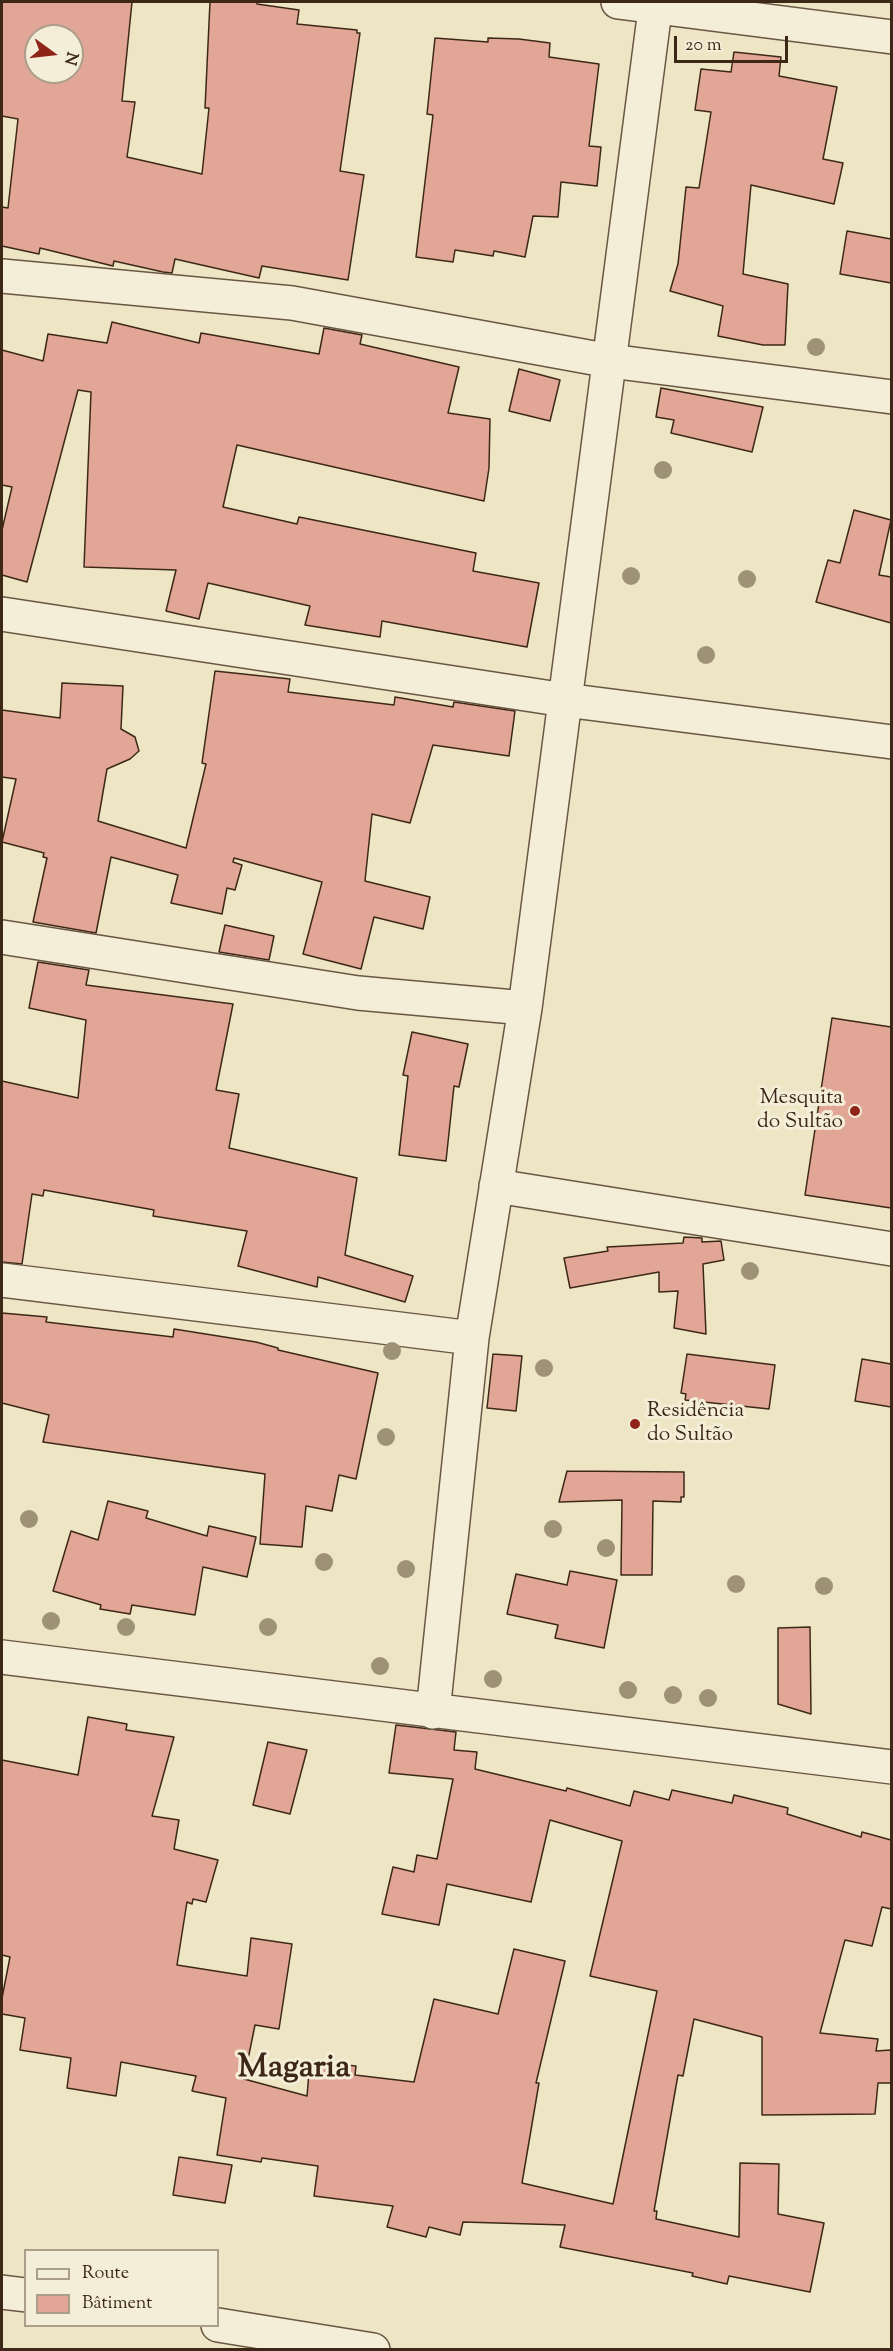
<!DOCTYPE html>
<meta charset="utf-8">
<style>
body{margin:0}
#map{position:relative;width:893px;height:2351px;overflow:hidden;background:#eee5c4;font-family:"Sorts Mill Goudy",serif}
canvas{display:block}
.frame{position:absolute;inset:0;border:3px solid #3d2818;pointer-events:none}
.legend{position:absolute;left:24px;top:2249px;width:195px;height:78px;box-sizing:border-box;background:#f4eed9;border:2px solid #ab9f8c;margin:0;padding:8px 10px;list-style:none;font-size:18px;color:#3d2818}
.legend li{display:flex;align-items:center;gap:12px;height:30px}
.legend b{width:30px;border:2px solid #ab9f8c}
.north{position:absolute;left:24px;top:24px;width:60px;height:60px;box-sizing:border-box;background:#f4eed9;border:2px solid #ab9f8c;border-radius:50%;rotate:105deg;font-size:16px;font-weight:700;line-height:24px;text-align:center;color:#3d2818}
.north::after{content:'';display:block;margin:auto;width:21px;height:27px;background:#8f2418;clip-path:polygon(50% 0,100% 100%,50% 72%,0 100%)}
.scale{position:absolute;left:674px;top:36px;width:114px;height:27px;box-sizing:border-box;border:3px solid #3d2818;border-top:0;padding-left:8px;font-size:18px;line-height:21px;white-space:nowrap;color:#3d2818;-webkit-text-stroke:4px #f4eed9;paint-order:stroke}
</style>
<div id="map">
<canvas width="893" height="2351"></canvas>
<div class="frame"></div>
<ul class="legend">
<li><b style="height:8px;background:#f4eed9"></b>Route</li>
<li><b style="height:16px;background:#e1a696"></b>Bâtiment</li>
</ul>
<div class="north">N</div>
<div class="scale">20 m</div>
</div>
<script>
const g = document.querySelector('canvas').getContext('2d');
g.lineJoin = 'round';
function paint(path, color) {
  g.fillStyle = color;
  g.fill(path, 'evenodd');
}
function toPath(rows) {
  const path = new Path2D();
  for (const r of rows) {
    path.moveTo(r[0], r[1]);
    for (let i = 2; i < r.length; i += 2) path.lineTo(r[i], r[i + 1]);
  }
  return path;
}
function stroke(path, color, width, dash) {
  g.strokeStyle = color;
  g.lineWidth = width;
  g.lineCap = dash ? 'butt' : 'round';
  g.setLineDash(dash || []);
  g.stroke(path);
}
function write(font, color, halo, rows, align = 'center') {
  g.font = font + ' "Sorts Mill Goudy",serif';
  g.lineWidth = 6;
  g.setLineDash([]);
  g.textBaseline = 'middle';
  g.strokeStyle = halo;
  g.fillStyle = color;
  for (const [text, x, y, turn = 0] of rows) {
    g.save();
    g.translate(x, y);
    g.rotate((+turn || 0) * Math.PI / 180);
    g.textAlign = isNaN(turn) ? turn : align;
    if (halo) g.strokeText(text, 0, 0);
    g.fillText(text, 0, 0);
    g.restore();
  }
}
const building = toPath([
 [2,2,132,2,122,101,135,102,127,157,202,174,209,108,205,108,210,2,257,2,257,4,299,10,297,24,357,30,357,33,360,33,340,171,364,175,348,280,262,266,259,278,175,259,172,273,163,272,114,261,113,266,40,248,39,254,2,246,2,207,8,208,18,119,2,116,2,2],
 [36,36,72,36,72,72,36,72,36,36],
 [435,38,488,42,488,38,519,39,550,43,549,57,599,64,589,146,601,147,597,186,561,182,558,217,533,216,525,257,494,251,493,256,455,250,453,262,416,257,433,115,427,114,435,38],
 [734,52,781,57,779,76,837,87,823,159,843,163,834,204,751,185,743,274,788,284,785,345,763,345,718,336,723,306,670,291,678,264,686,187,699,188,711,112,695,110,701,69,731,72,734,52],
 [847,231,891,239,891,283,840,274,847,231],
 [112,322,199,343,201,333,319,354,324,328,362,335,360,344,459,367,448,413,490,419,489,468,484,501,237,445,223,507,297,524,299,517,476,553,473,571,539,583,527,647,382,621,380,637,305,625,310,606,208,583,199,619,166,611,176,570,84,567,91,392,78,390,27,582,2,575,2,530,12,487,2,485,2,350,43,361,48,334,107,343,112,322],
 [519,369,560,380,550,421,509,411,519,369],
 [661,388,763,407,752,452,671,433,674,420,656,417,661,388],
 [854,510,891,520,879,575,891,577,891,623,816,602,828,560,840,563,854,510],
 [215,671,290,679,288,692,394,705,395,697,453,707,454,702,515,711,509,756,433,745,410,823,372,814,365,881,430,897,423,929,374,917,361,969,303,954,322,882,234,858,233,862,242,865,235,890,227,888,222,914,171,903,178,875,111,857,96,933,33,922,47,858,43,857,44,853,2,842,16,779,2,777,2,710,60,718,62,683,123,686,121,729,135,737,139,751,130,759,107,769,98,821,186,848,206,764,202,763,215,671],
 [225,925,274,936,269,960,219,952,225,925],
 [38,962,89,970,86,985,233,1004,216,1090,239,1094,229,1148,357,1178,345,1255,413,1276,405,1302,318,1277,317,1287,238,1266,247,1231,153,1216,154,1210,44,1190,43,1196,32,1194,22,1264,2,1262,2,1081,78,1098,86,1020,29,1008,38,962],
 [832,1018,891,1027,891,1208,805,1195,832,1018],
 [412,1032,468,1044,459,1087,454,1086,446,1161,399,1155,408,1076,403,1075,412,1032],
 [684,1237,702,1238,702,1242,721,1241,724,1260,703,1264,706,1334,674,1328,678,1291,659,1292,659,1272,570,1288,564,1258,608,1251,607,1247,683,1243,684,1237],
 [2,1313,47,1317,46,1322,173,1337,174,1329,256,1342,278,1348,278,1350,378,1373,356,1479,339,1475,332,1511,306,1506,302,1547,260,1544,265,1474,43,1442,49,1415,2,1403,2,1313],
 [493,1354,522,1356,516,1411,487,1408,493,1354],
 [687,1354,775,1365,769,1409,685,1400,686,1394,681,1393,687,1354],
 [862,1359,891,1364,891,1407,855,1401,862,1359],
 [567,1471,684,1472,684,1497,681,1497,681,1502,653,1501,652,1575,621,1575,622,1500,559,1502,567,1471],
 [108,1501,148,1511,146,1518,207,1536,209,1526,256,1537,247,1577,203,1567,195,1615,132,1605,130,1614,100,1609,101,1605,53,1591,71,1531,98,1540,108,1501],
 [570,1571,617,1580,604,1648,555,1638,558,1625,507,1614,516,1574,567,1585,570,1571],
 [810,1627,811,1714,778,1704,778,1628,810,1627],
 [88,1717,127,1724,126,1730,174,1737,152,1816,179,1820,174,1849,218,1860,206,1902,193,1899,192,1904,187,1902,177,1965,247,1976,251,1938,292,1944,279,2029,255,2025,244,2079,307,2096,310,2061,356,2066,355,2075,414,2082,434,1999,498,2014,514,1949,565,1961,536,2083,539,2083,522,2183,613,2204,657,1991,590,1976,622,1841,550,1820,531,1902,447,1884,439,1925,382,1914,393,1867,414,1872,417,1855,437,1859,453,1779,389,1773,396,1725,456,1732,454,1750,477,1752,475,1769,566,1791,567,1788,630,1806,634,1791,669,1800,672,1790,732,1803,734,1795,788,1808,787,1814,861,1837,862,1832,891,1840,891,1909,882,1907,872,1946,845,1940,820,2033,878,2039,876,2051,891,2050,891,2083,878,2083,875,2114,762,2115,762,2037,694,2019,683,2076,678,2075,654,2211,657,2211,656,2219,739,2237,740,2163,779,2164,778,2214,824,2223,810,2292,729,2276,727,2284,692,2276,693,2273,560,2247,565,2225,463,2222,460,2235,429,2227,426,2237,387,2227,393,2206,314,2196,318,2166,262,2158,261,2162,217,2155,226,2098,192,2091,196,2076,121,2062,116,2096,67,2088,71,2058,20,2050,25,2018,2,2014,2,1998,10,1957,2,1955,2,1760,78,1775,88,1717],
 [268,1742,307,1750,290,1814,253,1805,268,1742],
 [179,2157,232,2165,225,2203,173,2195,179,2157]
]);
paint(building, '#e1a696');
stroke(building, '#3d2818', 1.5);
const street = toPath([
 [618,2,892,37],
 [2,276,292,303,610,361,892,397],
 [2,614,565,700,892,742],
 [2,937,358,993,525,1008],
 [496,1186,892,1249],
 [2,1280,472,1338],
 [2,1657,892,1767],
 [433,1712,472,1338,525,1008,656,2],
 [2,2292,26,2295],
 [218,2325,373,2350]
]);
stroke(street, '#695743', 36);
stroke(street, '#f4eed9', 33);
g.fillStyle = '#9e9276';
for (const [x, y] of [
 [816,347],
 [663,470],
 [631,576],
 [747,579],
 [706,655],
 [750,1271],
 [392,1351],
 [544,1368],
 [386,1437],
 [29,1519],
 [553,1529],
 [606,1548],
 [324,1562],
 [406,1569],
 [736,1584],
 [824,1586],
 [51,1621],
 [126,1627],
 [268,1627],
 [380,1666],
 [493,1679],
 [628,1690],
 [673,1695],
 [708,1698]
]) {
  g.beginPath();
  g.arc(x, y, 9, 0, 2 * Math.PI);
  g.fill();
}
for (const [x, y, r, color] of [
 [855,1111,6,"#8f2418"],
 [635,1424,6,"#8f2418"]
]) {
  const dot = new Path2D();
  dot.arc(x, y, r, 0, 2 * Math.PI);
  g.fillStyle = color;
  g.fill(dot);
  stroke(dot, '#f4eed9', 2);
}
write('21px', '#3d2818', '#f4eed9', [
 ["Mesquita",843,1099],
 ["do Sultão",843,1123],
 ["Residência",647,1412,"left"],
 ["do Sultão",647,1436,"left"]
], 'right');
write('bold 33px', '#3d2818', '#f4eed9', [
 ["Magaria",294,2070]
]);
</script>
